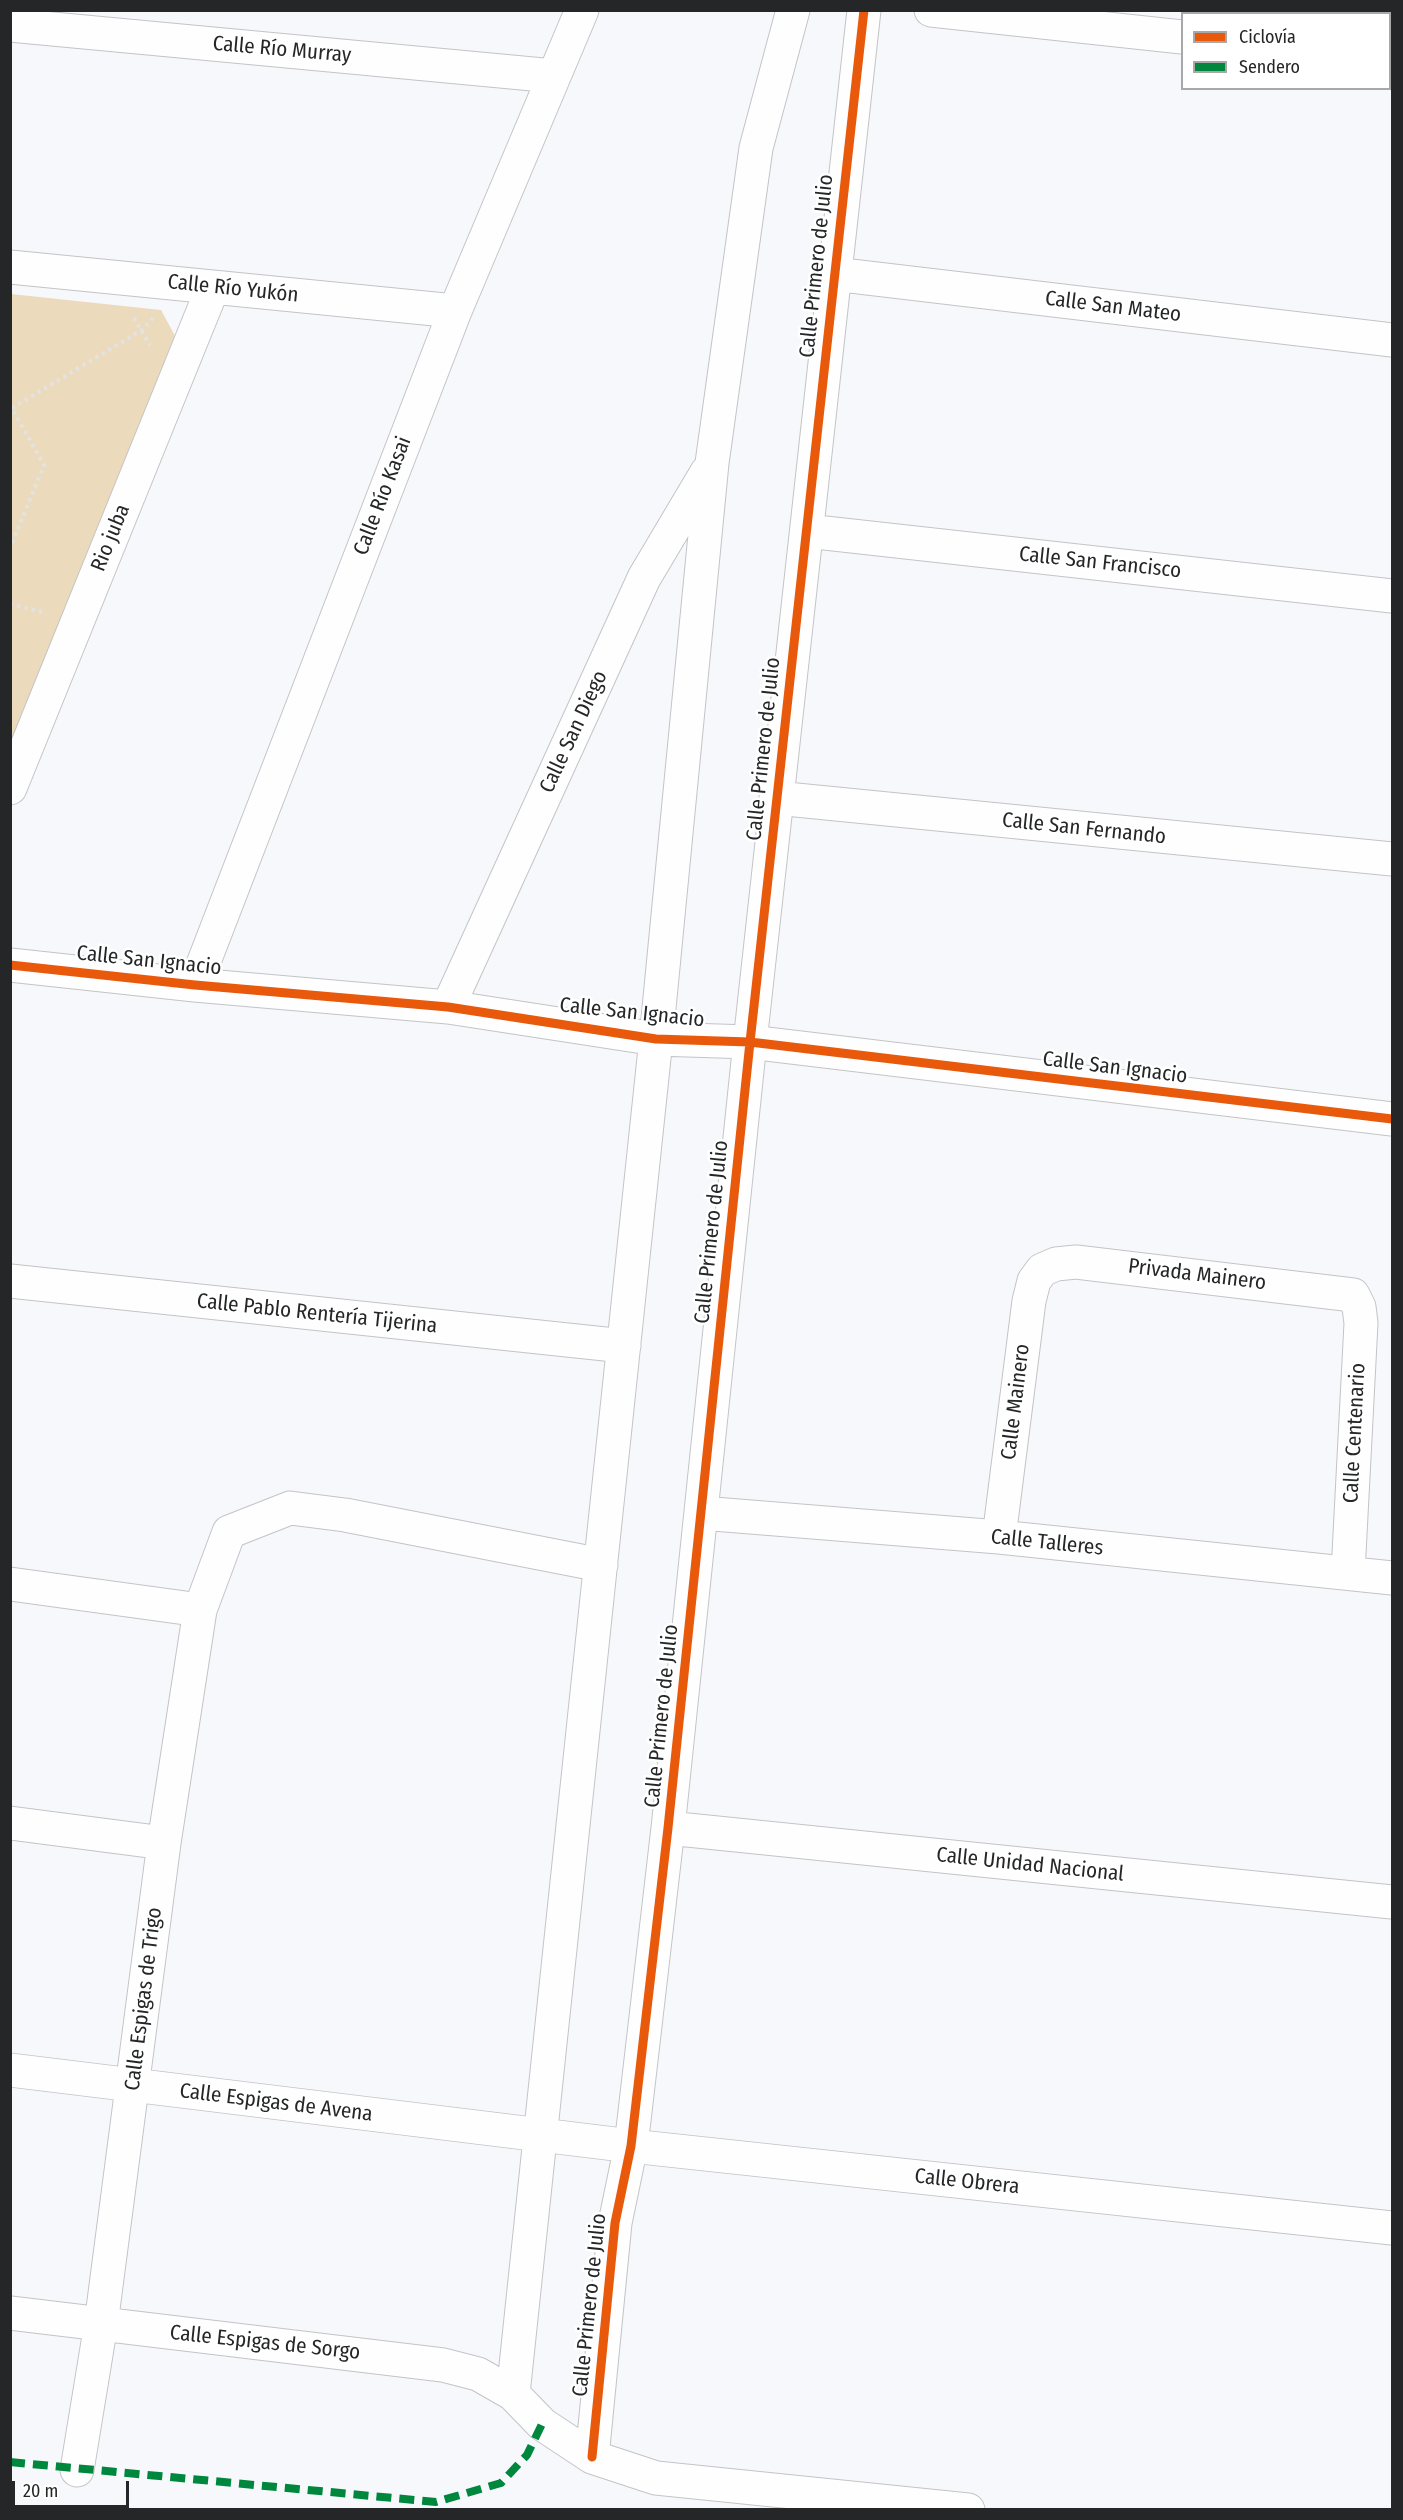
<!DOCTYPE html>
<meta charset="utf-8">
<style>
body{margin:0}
#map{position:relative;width:1403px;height:2520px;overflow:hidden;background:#f7f8fb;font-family:"Fira Sans Condensed",sans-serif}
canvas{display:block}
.frame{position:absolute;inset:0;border:12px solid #252627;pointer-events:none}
.legend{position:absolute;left:1181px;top:12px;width:210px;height:78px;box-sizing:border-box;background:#fff;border:2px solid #a8a8a9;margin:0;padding:8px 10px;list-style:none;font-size:18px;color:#252627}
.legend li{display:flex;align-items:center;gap:12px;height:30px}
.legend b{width:30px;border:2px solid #a8a8a9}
.scale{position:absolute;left:12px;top:2481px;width:117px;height:27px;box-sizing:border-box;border:3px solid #252627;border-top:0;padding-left:8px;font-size:18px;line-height:21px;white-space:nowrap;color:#252627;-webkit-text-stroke:4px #fff;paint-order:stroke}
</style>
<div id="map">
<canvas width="1403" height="2520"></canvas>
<div class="frame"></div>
<ul class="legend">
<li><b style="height:8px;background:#e8590c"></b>Ciclovía</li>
<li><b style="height:8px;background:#00873e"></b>Sendero</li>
</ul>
<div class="scale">20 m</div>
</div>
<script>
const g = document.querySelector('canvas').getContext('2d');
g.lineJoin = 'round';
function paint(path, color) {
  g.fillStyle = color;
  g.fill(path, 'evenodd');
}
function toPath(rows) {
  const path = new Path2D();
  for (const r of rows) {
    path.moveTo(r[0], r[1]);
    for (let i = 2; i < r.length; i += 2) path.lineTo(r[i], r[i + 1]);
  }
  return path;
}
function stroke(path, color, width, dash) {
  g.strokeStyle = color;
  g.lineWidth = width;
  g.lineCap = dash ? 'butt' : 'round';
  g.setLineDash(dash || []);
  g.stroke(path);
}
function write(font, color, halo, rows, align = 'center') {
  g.font = font + ' "Fira Sans Condensed",sans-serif';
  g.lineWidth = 5;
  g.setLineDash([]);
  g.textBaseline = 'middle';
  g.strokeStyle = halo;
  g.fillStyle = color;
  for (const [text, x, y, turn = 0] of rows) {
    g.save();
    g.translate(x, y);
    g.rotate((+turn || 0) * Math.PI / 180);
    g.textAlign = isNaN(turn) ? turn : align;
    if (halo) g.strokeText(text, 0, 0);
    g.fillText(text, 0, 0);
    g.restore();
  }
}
paint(toPath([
 [11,294,161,310,180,345,11,752]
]), '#ebdbbc');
const minor = toPath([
 [931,10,1182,37],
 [10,25,554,76],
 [1390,61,1392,61],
 [10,267,455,311],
 [834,274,1392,340],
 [807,531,1392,596],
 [10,788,213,287],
 [776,798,1392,859],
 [10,965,195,985,448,1007,656,1039,750,1042,1392,1119],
 [195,985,455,311,582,10],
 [448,1007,644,578,707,472],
 [10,1281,624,1346],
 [701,1513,999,1537,1392,1578],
 [999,1537,1029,1301,1034,1281,1042,1270,1056,1264,1076,1262,1353,1295,1359,1307,1361,1323,1348,1573],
 [10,1584,200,1610],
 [10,1823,164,1843],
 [668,1828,1392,1902],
 [10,2070,631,2146,1392,2228],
 [10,2313,443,2365,478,2374,513,2394,542,2424,592,2457,656,2478,968,2510],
 [513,2394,656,1039,712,463,756,148,793,10],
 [592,2457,615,2223,631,2146,668,1828,750,1042,864,10],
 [77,2470,101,2324,164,1843,200,1610,229,1532,290,1508,345,1515,601,1565]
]);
stroke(minor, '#c3c4c6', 35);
stroke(toPath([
 [134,318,150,345],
 [10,405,44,465,10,548],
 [12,408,142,330,153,318],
 [10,604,42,612]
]), '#e3e3e3', 4, [3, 4.5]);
stroke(minor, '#fefefe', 33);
stroke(toPath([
 [10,2462,436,2502,501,2483,527,2455,542,2424]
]), '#00873e', 8, [15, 8]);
stroke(toPath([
 [10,965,195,985,448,1007,656,1039,750,1042,1392,1119],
 [592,2457,615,2223,631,2146,668,1828,750,1042,864,10]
]), '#e8590c', 9);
write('21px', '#252627', '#fff', [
 ["Calle Río Murray",282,50,5],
 ["Calle Primero de Julio",817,266,-84],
 ["Calle Río Yukón",233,289,6],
 ["Calle San Mateo",1113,307,7],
 ["Calle Río Kasai",383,496,-69],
 ["Rio juba",111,538,-68],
 ["Calle San Francisco",1100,563,6],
 ["Calle San Diego",574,732,-65],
 ["Calle Primero de Julio",764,749,-84],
 ["Calle San Fernando",1084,829,6],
 ["Calle San Ignacio",149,961,6],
 ["Calle San Ignacio",632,1013,6],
 ["Calle San Ignacio",1115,1068,7],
 ["Calle Primero de Julio",712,1232,-84],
 ["Privada Mainero",1197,1275,7],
 ["Calle Pablo Rentería Tijerina",317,1314,6],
 ["Calle Mainero",1016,1402,-83],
 ["Calle Centenario",1355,1433,-87],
 ["Calle Talleres",1047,1543,6],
 ["Calle Primero de Julio",662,1716,-84],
 ["Calle Unidad Nacional",1030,1865,6],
 ["Calle Espigas de Trigo",144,1999,-83],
 ["Calle Espigas de Avena",276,2103,7],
 ["Calle Obrera",967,2182,6],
 ["Calle Primero de Julio",590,2305,-84],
 ["Calle Espigas de Sorgo",265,2343,6]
]);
</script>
